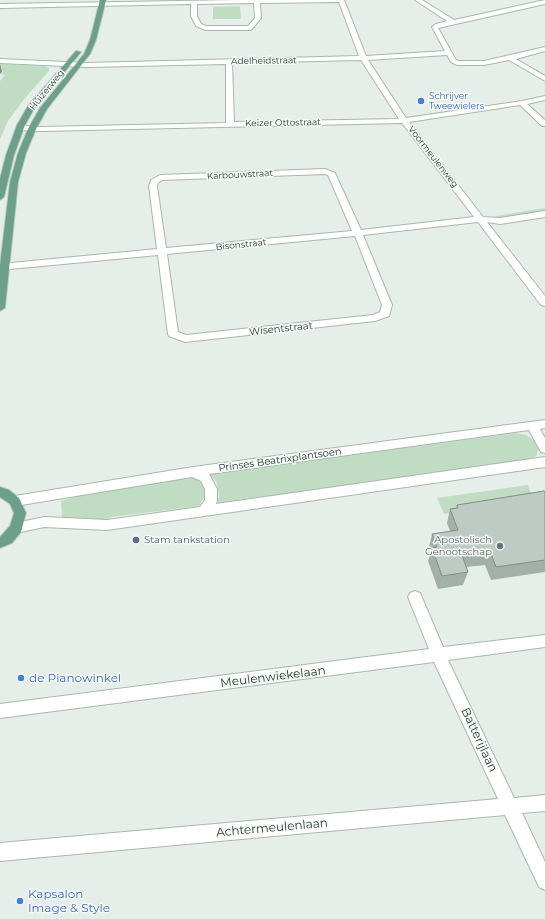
<!DOCTYPE html>
<style>
body{margin:0}
canvas{display:block;background:#e6eee9}
</style>
<canvas width="545" height="919"></canvas>
<script>
const g = document.querySelector('canvas').getContext('2d');
g.lineJoin = 'round';
function paint(path, color) {
  g.fillStyle = color;
  g.fill(path, 'evenodd');
}
function toPath(rows) {
  const path = new Path2D();
  for (const r of rows) {
    path.moveTo(r[0], r[1]);
    for (let i = 2; i < r.length; i += 2) path.lineTo(r[i], r[i + 1]);
  }
  return path;
}
function stroke(path, color, width, dash) {
  g.strokeStyle = color;
  g.lineWidth = width;
  g.lineCap = dash ? 'butt' : 'round';
  g.setLineDash(dash || []);
  g.stroke(path);
}
function write(font, color, halo, rows, align = 'center') {
  g.font = font + ' Montserrat,sans-serif';
  g.lineWidth = 3;
  g.setLineDash([]);
  g.textBaseline = 'middle';
  g.strokeStyle = halo;
  g.fillStyle = color;
  for (const [text, x, y, turn = 0] of rows) {
    g.save();
    g.translate(x, y);
    g.rotate((+turn || 0) * Math.PI / 180);
    g.textAlign = isNaN(turn) ? turn : align;
    if (halo) g.strokeText(text, 0, 0);
    g.fillText(text, 0, 0);
    g.restore();
  }
}
paint(toPath([
 [240,6,241,19,213,19,213,7],
 [0,64,45,66,49,68,49,71,25,98,8,121,0,139,0,81,5,75,1,74,4,71,0,71],
 [545,208,545,212,495,218,496,216],
 [516,433,526,435,534,440,538,448,537,455,530,460,216,503,219,497,218,488,216,481,208,474],
 [194,477,202,483,205,490,204,498,199,506,111,517,102,522,62,518,61,501,102,490],
 [528,485,531,494,525,504,444,514,437,498]
]), '#c0ddc4');
const minor = toPath([
 [238,0,344,0,366,56,445,51,432,27,436,24,447,21,415,0,422,0,454,20,545,0,545,4,438,28,456,60,458,61,484,61,545,47,545,51,516,59,545,76,545,81,509,60,484,65,457,65,451,62,447,55,368,60,406,118,522,101,545,96,545,100,527,104,545,120,545,126,542,126,520,105,409,122,483,217,500,218,545,211,545,217,500,224,487,222,545,296,545,306,541,305,478,222,363,235,392,305,389,316,375,321,185,342,169,336,168,334,158,255,0,270,0,264,157,249,149,186,151,180,160,175,325,169,335,173,361,230,474,217,402,123,41,131,21,130,17,125,21,123,26,126,41,127,226,123,226,64,87,67,0,63,0,59,87,63,359,56,339,2,260,3,261,18,252,29,250,30,205,30,196,26,191,16,191,4,0,8,0,4,238,0],
 [254,3,255,18,248,26,206,26,201,24,197,16,197,4,254,3],
 [361,60,399,119,234,122,232,63,361,60],
 [324,174,328,175,352,231,166,248,157,186,158,183,162,180,324,174],
 [355,236,382,305,380,312,373,315,186,335,178,332,167,254,355,236],
 [545,420,545,428,540,429,545,438,545,453,541,452,529,430,209,474,217,489,217,501,216,504,545,457,545,467,107,530,44,527,16,533,11,532,10,528,11,524,16,523,44,517,107,520,200,507,205,500,205,489,201,481,192,477,15,506,11,504,9,501,11,498,15,496,193,467,545,420],
 [415,591,420,593,443,647,545,635,545,647,448,660,514,798,545,795,545,811,522,813,545,862,545,890,539,887,505,815,0,861,0,843,498,799,434,662,0,718,0,704,429,649,408,597,410,593,415,591]
]);
const major = toPath([
 [100,0,106,0,96,40,90,54,47,109,36,129,26,153,18,182,5,308,0,311,0,265,10,182,18,153,28,129,40,108,84,54,90,40,100,0],
 [76,51,81,52,34,109,25,125,14,155,4,197,0,200,0,179,6,155,17,125,28,106,76,51],
 [0,487,9,490,19,498,26,513,21,532,12,543,0,548,0,537,10,526,14,513,10,504,0,497,0,487]
]);
stroke(minor, '#a9b6af', 2);
stroke(major, '#c2c9c6', 2);
paint(minor, '#fff');
paint(major, '#6da08c');
paint(toPath([
 [545,493,545,572,491,580,485,565,466,567,468,572,463,585,438,589,428,561,431,552,429,547,432,534,450,531,447,523,450,509,456,508,457,505]
]), '#a3afa9');
paint(toPath([
 [0,64,2,72,0,74]
]), '#858e89');
const building = toPath([
 [544,491,545,493,545,560,496,567,490,551,462,555,468,572,442,576,432,548,437,547,432,534,458,530,450,509,458,508,457,505,544,491]
]);
paint(building, '#becbc4');
stroke(building, '#858e89', 1);
for (const [x, y, r, color] of [
 [421,101,4,"#3f7fe0"],
 [136,540,4,"#5c6f8a"],
 [500,546,4,"#6b7280"],
 [21,678,4,"#3f7fe0"],
 [20,901,4,"#3f7fe0"]
]) {
  const dot = new Path2D();
  dot.arc(x, y, r, 0, 2 * Math.PI);
  g.fillStyle = color;
  g.fill(dot);
  stroke(dot, '#f6faf7', 1.5);
}
write('9px', '#263e34', '#f6faf7', [
 ["Adelheidstraat",264,61,-1],
 ["Huizerweg",47,90,-51],
 ["Keizer Ottostraat",283,123,-1],
 ["Voormeulenweg",433,157,52],
 ["Karbouwstraat",240,175,-3],
 ["Bisonstraat",241,245,-6]
]);
write('9px', '#366cbe', '#f6faf7', [
 ["Schrijver",429,96],
 ["Tweewielers",429,106]
], 'left');
write('10px', '#263e34', '#f6faf7', [
 ["Wisentstraat",281,329,-6],
 ["Prinses Beatrixplantsoen",280,460,-8]
]);
write('10px', '#4e5e75', '#f6faf7', [
 ["Stam tankstation",144,540]
], 'left');
write('10px', '#5b616d', '#f6faf7', [
 ["Apostolisch",492,540],
 ["Genootschap",492,552]
], 'right');
write('12px', '#263e34', '#f6faf7', [
 ["Meulenwiekelaan",273,677,-7],
 ["Batterijlaan",479,740,65],
 ["Achtermeulenlaan",272,828,-5]
]);
write('12px', '#366cbe', '#f6faf7', [
 ["de Pianowinkel",29,678],
 ["Kapsalon",28,894],
 ["Image & Style",28,908]
], 'left');
</script>
